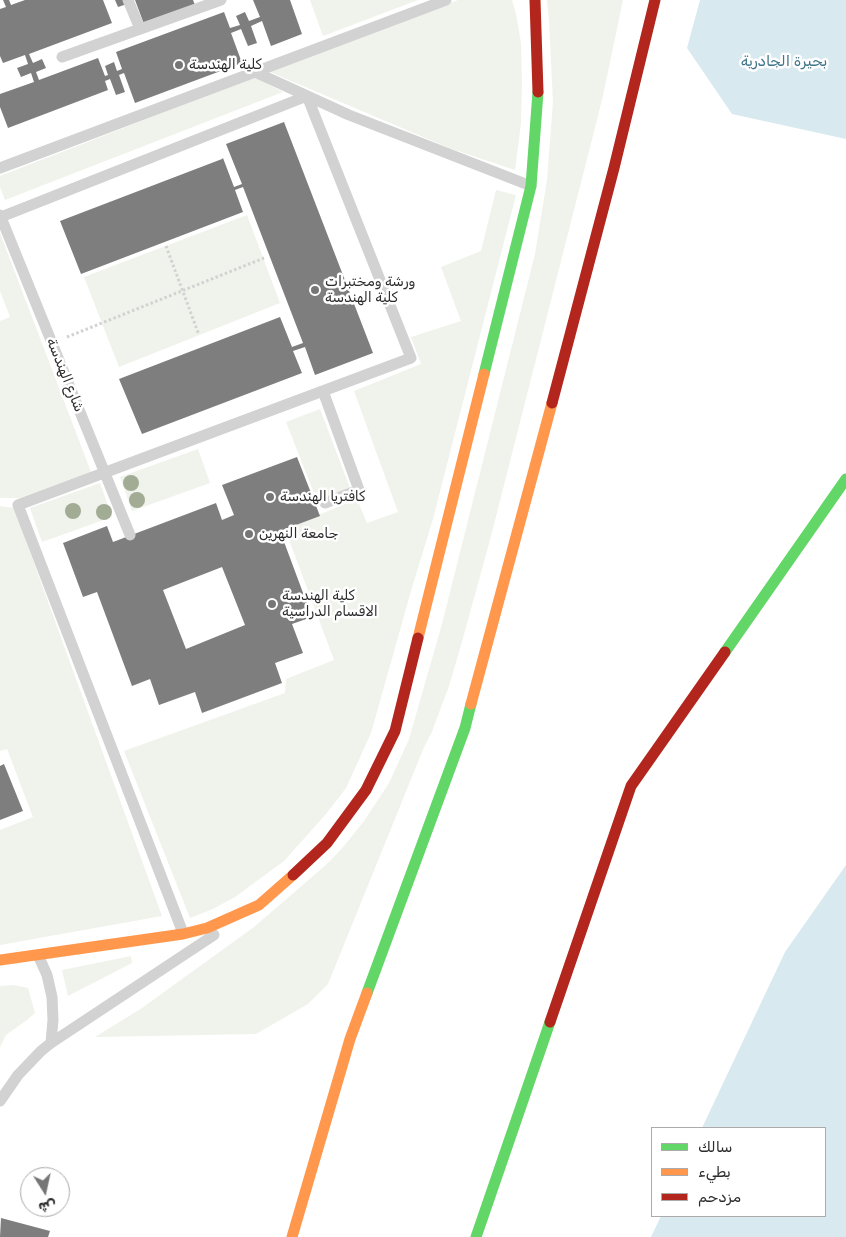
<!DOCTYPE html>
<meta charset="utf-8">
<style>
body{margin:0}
#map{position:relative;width:846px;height:1237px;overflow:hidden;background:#fff;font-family:Rubik,Vazirmatn,sans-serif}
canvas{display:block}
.legend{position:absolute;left:651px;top:1127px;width:175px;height:90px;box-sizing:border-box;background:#fff;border:1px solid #ababab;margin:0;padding:6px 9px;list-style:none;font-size:15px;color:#2d2d2d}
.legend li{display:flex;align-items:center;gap:10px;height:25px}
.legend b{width:25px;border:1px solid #ababab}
.north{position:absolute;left:20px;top:1167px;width:50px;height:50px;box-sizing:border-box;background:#fff;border:1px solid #ababab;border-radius:50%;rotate:170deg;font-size:14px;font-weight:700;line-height:20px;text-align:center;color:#2d2d2d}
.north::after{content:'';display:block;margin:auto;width:18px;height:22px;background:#767676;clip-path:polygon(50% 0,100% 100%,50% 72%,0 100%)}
</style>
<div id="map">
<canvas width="846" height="1237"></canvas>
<ul class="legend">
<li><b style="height:6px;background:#63d668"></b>سالك</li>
<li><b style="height:6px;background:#ff974d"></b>بطيء</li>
<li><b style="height:6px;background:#b3261e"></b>مزدحم</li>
</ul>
<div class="north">ش</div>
</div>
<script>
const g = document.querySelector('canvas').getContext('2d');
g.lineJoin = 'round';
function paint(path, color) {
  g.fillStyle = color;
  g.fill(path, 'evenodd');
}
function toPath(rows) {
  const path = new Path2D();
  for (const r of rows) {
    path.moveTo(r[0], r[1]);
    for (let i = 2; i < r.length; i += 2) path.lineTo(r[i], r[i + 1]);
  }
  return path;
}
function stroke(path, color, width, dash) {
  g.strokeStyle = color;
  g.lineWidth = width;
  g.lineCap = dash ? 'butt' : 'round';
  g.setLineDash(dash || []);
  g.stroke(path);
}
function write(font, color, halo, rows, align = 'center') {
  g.font = font + ' Rubik,Vazirmatn,sans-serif';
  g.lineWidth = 5;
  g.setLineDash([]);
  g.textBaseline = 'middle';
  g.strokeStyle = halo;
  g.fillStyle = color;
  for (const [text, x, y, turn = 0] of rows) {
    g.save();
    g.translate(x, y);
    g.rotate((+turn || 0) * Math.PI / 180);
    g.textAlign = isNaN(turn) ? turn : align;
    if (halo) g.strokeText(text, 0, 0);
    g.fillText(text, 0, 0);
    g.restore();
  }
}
paint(toPath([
 [310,0,418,0,323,36],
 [458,0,512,0,516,14,521,43,522,82,521,123,515,170,449,148,270,72],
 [547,0,623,0,602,100,490,540,463,638,449,686,431,734,424,747,328,984,308,1004,256,1034,95,1037,142,1008,254,927,327,864,344,846,364,821,389,783,409,739,442,624,535,254,547,180,553,102,549,20],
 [255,77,283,92,5,200,0,187,0,176],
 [496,190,516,195,433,519,411,591,371,733,346,788,326,814,284,861,235,897,213,909,190,918,124,751,285,693,286,679,334,660,285,529,357,499,367,523,398,512,354,391,421,364,411,337,461,321,441,267,481,251],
 [247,215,280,303,119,367,84,277],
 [0,233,91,472,20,498,0,498,0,321,10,317,0,291],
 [320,409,350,488,317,501,286,422],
 [198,449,210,483,132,511,120,477],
 [100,483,112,517,42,542,30,508],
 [0,506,14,508,162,916,0,945,0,830,33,817,7,749,0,751],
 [131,956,132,963,68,996,62,970],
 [14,985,28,988,35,1013,27,1020,6,1035,0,1047,0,986]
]), '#f0f3eb');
paint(toPath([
 [700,0,846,0,846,139,732,114,687,48],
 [846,865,846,1237,651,1237,661,1216,825,1216,825,1128,702,1128,785,952]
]), '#d8e9f0');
paint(toPath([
 [3,0,9,0,11,5,25,0,103,0,112,23,29,54,33,63,42,59,46,68,36,72,39,80,98,58,105,76,108,75,105,66,114,62,117,71,122,69,116,52,224,12,230,28,240,25,236,16,245,12,249,21,260,17,253,0,290,0,302,34,271,46,262,21,251,26,257,43,248,46,241,29,231,33,242,63,135,103,124,73,119,75,125,92,116,95,110,79,105,81,108,90,8,128,0,107,0,94,34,82,31,73,21,77,17,68,28,64,25,55,3,63,0,56,0,9,6,7],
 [115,0,126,0,127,4,118,7],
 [135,0,193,0,195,5,144,24],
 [284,122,373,353,315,375,305,347,293,351,302,373,142,434,119,379,280,317,292,347,303,343,243,187,235,190,243,212,81,274,60,221,222,159,223,158,234,187,242,184,226,144],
 [297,457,320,516,280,531,312,617,292,624,303,653,275,663,282,683,202,713,195,692,159,705,150,679,132,686,97,592,83,597,63,543,107,526,113,542,216,503,222,520,234,515,222,485],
 [222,567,245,625,186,649,163,590],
 [4,764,23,811,0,820,0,766],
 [1,1218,50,1231,48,1237,0,1237]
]), '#7e7e7e');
stroke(toPath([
 [166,246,199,335],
 [67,337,264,258]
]), '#d2d2d2', 3, [2.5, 2.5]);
stroke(toPath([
 [128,0,140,29],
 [62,57,221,0],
 [255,72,349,115,531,186],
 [0,168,446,0],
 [0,215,130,535],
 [1,217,307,96],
 [323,391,359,490,325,503],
 [183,933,18,505,411,358,307,96],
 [38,955,47,975,52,997,53,1020,51,1043],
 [0,1101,18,1075,41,1051,51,1043,214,935]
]), '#d2d2d2', 11);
stroke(toPath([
 [484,374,531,186,538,92],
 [725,652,846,479],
 [367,993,465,728,471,704],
 [476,1237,550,1022]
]), '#63d668', 11);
stroke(toPath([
 [418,638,484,374],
 [471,704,552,403],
 [0,960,183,934,207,928,259,905,293,875],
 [292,1237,350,1039,367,993]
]), '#ff974d', 11);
stroke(toPath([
 [535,0,538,92],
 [552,403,614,168,655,0],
 [293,875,327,843,366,790,395,731,418,638],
 [550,1022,631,786,725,652]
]), '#b3261e', 11);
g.fillStyle = '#a2ab94';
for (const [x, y] of [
 [131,483],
 [137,500],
 [73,511],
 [104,512]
]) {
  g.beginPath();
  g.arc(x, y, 8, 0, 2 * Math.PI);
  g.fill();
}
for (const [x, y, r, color] of [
 [179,65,5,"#767676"],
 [315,290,5,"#767676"],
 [270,497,5,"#767676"],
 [249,534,5,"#767676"],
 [272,604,5,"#767676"]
]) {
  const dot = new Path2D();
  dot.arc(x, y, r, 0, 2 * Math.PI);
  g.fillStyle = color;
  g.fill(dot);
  stroke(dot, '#fff', 2);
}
write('14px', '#2d2d2d', '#fff', [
 ["كلية الهندسة",189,65],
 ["ورشة ومختبرات",325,282],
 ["كلية الهندسة",325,298],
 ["كافتريا الهندسة",280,497],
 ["جامعة النهرين",259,534],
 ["كلية الهندسة",282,596],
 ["الاقسام الدراسية",282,612]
], 'left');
write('14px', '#2d2d2d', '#fff', [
 ["شارع الهندسة",65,375,68]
]);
write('italic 15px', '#3f768a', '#fff', [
 ["بحيرة الجادرية",784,62]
]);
</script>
